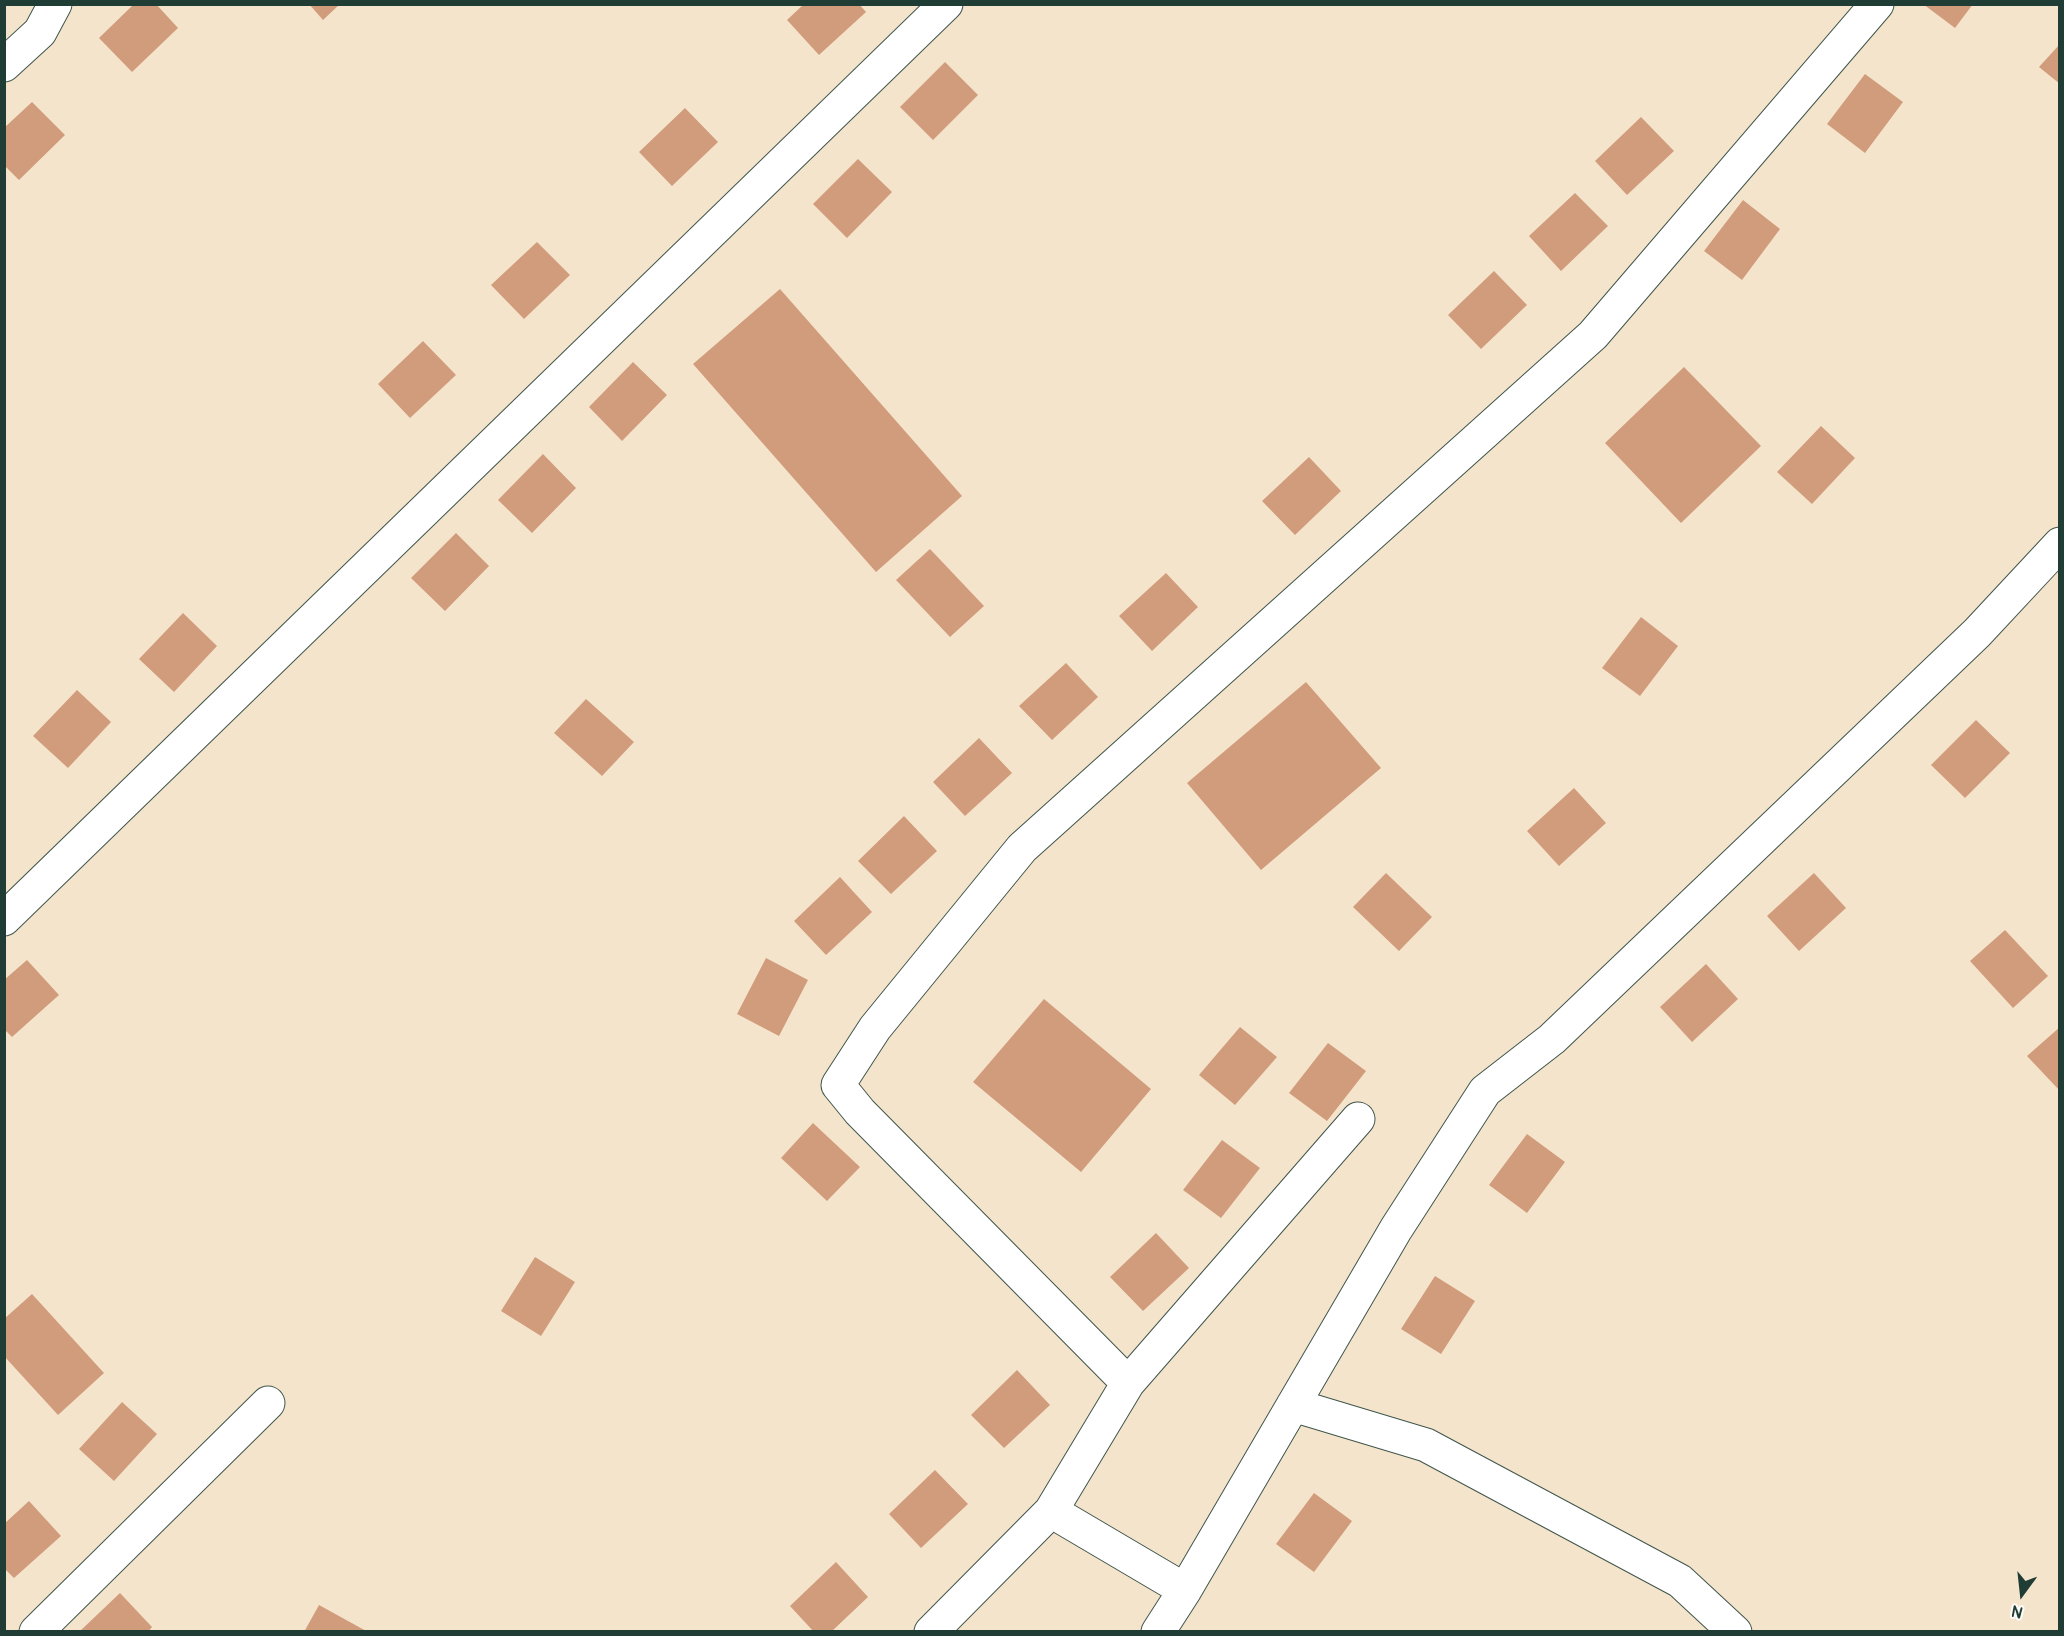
<!DOCTYPE html>
<style>
body{margin:0}
#map{position:relative;width:2064px;height:1636px;overflow:hidden;background:#f5e4cc;font-family:Pangolin,sans-serif}
canvas{display:block}
.frame{position:absolute;inset:0;border:6px solid #1f3d34;pointer-events:none}
.north{position:absolute;left:1992px;top:1564px;width:60px;height:60px;-webkit-text-stroke:4px #fdfcf7;paint-order:stroke;rotate:195deg;font-size:16px;font-weight:700;line-height:24px;text-align:center;color:#1f3d34}
.north::after{content:'';display:block;margin:auto;width:21px;height:27px;background:#1f3d34;clip-path:polygon(50% 0,100% 100%,50% 72%,0 100%)}
</style>
<div id="map">
<canvas width="2064" height="1636"></canvas>
<div class="frame"></div>
<div class="north">N</div>
</div>
<script>
const g = document.querySelector('canvas').getContext('2d');
g.lineJoin = 'round';
function paint(path, color) {
  g.fillStyle = color;
  g.fill(path, 'evenodd');
}
function toPath(rows) {
  const path = new Path2D();
  for (const r of rows) {
    path.moveTo(r[0], r[1]);
    for (let i = 2; i < r.length; i += 2) path.lineTo(r[i], r[i + 1]);
  }
  return path;
}
function stroke(path, color, width, dash) {
  g.strokeStyle = color;
  g.lineWidth = width;
  g.lineCap = dash ? 'butt' : 'round';
  g.setLineDash(dash || []);
  g.stroke(path);
}
paint(toPath([
 [134,4,156,4,178,28,132,72,99,38],
 [309,4,340,4,323,20],
 [804,4,859,4,866,12,819,55,787,20],
 [1923,4,1973,4,1955,28],
 [2060,44,2060,84,2039,67],
 [945,62,978,95,933,140,900,107],
 [1865,74,1903,102,1865,153,1827,124],
 [32,102,65,135,19,180,4,165,4,128],
 [685,108,718,142,672,186,639,152],
 [1641,117,1674,151,1627,195,1595,161],
 [858,159,892,192,847,238,813,204],
 [1575,193,1608,226,1561,271,1529,236],
 [1743,200,1780,229,1742,280,1704,251],
 [537,242,570,275,524,319,491,285],
 [1494,271,1527,305,1481,349,1448,315],
 [780,289,962,496,876,572,693,364],
 [423,341,456,375,410,418,378,384],
 [633,362,667,395,622,441,589,407],
 [1684,367,1761,446,1681,523,1605,443],
 [1821,426,1855,458,1812,504,1777,472],
 [543,454,576,488,532,533,498,500],
 [1309,457,1341,491,1295,535,1262,501],
 [456,533,489,566,445,611,411,578],
 [930,549,984,606,950,637,896,580],
 [1166,573,1198,607,1152,651,1119,616],
 [183,613,217,646,174,692,139,659],
 [1641,617,1678,646,1640,696,1602,668],
 [1066,663,1098,697,1052,740,1019,706],
 [1306,682,1381,768,1261,870,1187,783],
 [77,690,111,722,68,768,33,736],
 [586,699,634,742,602,776,554,733],
 [1976,720,2010,753,1965,798,1931,765],
 [979,738,1012,773,965,816,933,782],
 [1574,788,1606,823,1559,866,1527,831],
 [904,816,937,851,891,894,858,861],
 [1386,873,1432,917,1399,951,1353,907],
 [1814,873,1846,908,1799,951,1767,916],
 [840,877,872,912,826,955,794,921],
 [2005,930,2048,976,2013,1008,1970,961],
 [766,958,808,980,779,1036,737,1014],
 [27,960,59,995,12,1037,4,1029,4,980],
 [1706,964,1738,999,1692,1042,1660,1007],
 [1044,999,1151,1089,1081,1172,973,1082],
 [1240,1027,1277,1057,1235,1105,1199,1075],
 [2060,1027,2060,1091,2027,1056],
 [1328,1043,1366,1071,1327,1121,1289,1093],
 [813,1123,860,1167,827,1201,781,1158],
 [1527,1134,1565,1162,1527,1213,1489,1185],
 [1222,1140,1260,1168,1221,1218,1183,1190],
 [1156,1233,1189,1268,1143,1311,1110,1277],
 [535,1257,575,1282,541,1336,501,1311],
 [1435,1276,1475,1301,1441,1354,1401,1329],
 [32,1294,104,1373,58,1415,4,1356,4,1319],
 [1017,1370,1050,1405,1004,1448,971,1415],
 [122,1402,157,1434,114,1481,79,1449],
 [935,1470,968,1504,921,1548,889,1514],
 [1314,1493,1352,1521,1314,1572,1276,1544],
 [29,1501,61,1536,14,1578,4,1568,4,1524],
 [836,1562,868,1597,831,1632,814,1632,790,1606],
 [120,1593,152,1627,148,1632,79,1632],
 [319,1605,368,1632,304,1632]
]), '#d19c7b');
const minor = toPath([
 [4,65,40,32,55,4],
 [4,919,946,4],
 [1128,1383,860,1112,838,1085,875,1028,1022,848,1593,335,1877,4],
 [1293,1405,1426,1445,1680,1581,1735,1632],
 [1051,1511,1185,1590],
 [36,1632,268,1403],
 [931,1632,1051,1511,1128,1383,1358,1119],
 [1158,1632,1185,1590,1396,1229,1485,1091,1552,1039,1977,633,2060,544]
]);
stroke(minor, '#3f564b', 35);
stroke(minor, '#fff', 33);
</script>
